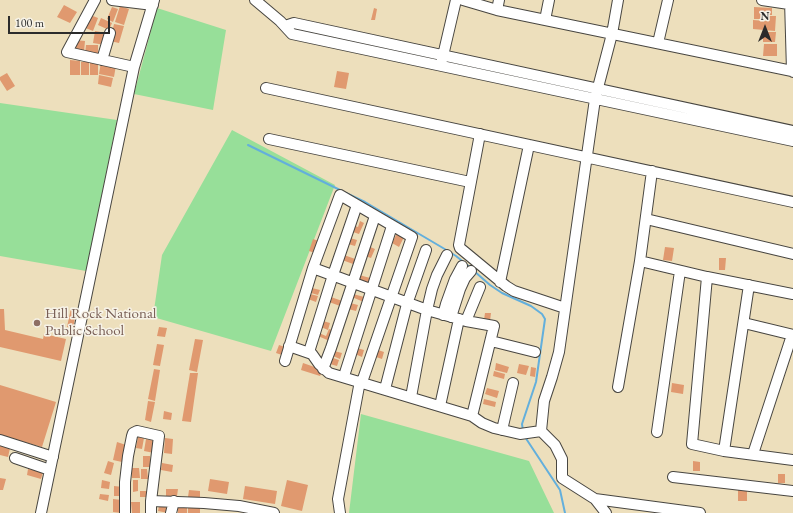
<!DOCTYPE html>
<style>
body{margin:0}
#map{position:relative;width:793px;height:513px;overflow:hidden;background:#eddfbc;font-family:"EB Garamond",serif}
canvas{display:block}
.north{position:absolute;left:745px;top:8px;width:40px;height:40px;-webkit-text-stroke:3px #f7f3e8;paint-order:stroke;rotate:0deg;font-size:11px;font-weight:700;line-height:16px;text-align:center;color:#2b2b2b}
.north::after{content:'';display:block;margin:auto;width:14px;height:18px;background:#2b2b2b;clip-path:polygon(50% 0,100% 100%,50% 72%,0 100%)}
.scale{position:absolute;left:8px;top:16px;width:102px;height:18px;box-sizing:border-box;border:2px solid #2b2b2b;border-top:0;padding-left:5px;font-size:12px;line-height:14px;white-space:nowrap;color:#2b2b2b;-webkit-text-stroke:3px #f7f3e8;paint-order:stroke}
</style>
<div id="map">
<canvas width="793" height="513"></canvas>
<div class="north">N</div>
<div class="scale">100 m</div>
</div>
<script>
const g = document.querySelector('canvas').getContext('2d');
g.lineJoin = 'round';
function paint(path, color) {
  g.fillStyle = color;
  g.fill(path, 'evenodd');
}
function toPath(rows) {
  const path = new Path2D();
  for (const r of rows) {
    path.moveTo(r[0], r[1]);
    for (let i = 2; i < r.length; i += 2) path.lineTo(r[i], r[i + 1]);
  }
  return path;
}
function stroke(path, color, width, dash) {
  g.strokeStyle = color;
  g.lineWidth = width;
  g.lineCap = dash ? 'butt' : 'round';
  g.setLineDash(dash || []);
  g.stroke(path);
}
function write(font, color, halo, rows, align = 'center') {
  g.font = font + ' "EB Garamond",serif';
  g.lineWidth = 3;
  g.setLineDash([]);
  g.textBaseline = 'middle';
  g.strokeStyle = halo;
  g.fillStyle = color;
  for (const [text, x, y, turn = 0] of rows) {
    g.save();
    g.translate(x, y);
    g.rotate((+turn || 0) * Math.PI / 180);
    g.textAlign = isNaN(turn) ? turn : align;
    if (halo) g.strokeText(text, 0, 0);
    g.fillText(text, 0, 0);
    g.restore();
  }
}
paint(toPath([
 [157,8,226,30,213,110,134,94],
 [0,103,117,120,86,271,0,256],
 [232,130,335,185,271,351,153,317,162,255],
 [361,414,529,461,554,513,349,513]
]), '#97df99');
stroke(toPath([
 [248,145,342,191],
 [346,193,365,202,443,248,456,256,471,268],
 [474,271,490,285,502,293,531,306,542,314,545,319,536,382,522,424,523,431],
 [525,437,560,490,565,513]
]), '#63afdc', 2);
paint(toPath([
 [64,5,77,12,70,23,57,17],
 [120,6,129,9,124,25,115,22],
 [112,7,118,9,113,22,107,19],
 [754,7,772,8,772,15,766,15,766,16,776,16,775,31,753,29,753,20,766,21,766,19,754,19],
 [374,8,377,9,375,20,371,20],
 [88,14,98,18,93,31,83,27],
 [101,18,112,23,109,30,98,25],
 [114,24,124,26,119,43,110,41],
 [95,31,107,33,105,45,93,43],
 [763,32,776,32,775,42,763,42],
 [75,40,85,41,84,52,74,51],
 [764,44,777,44,777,56,763,56],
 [86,45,98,45,98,55,85,54],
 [70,60,80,61,80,75,70,75],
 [90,61,98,62,98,75,90,75],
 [81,62,89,62,89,75,81,75],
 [101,62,116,65,114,77,99,74],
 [337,71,349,73,346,89,334,87],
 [7,73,15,86,7,91,0,80,0,77],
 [99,75,113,78,111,87,98,84],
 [360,221,364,223,359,234,353,232,355,226,358,227],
 [398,231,405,235,399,247,392,243],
 [350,238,357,240,355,246,348,244],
 [313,239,322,242,318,254,309,251],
 [368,246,375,249,371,258,365,256,366,252,371,254,367,252],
 [665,247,674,248,672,261,663,260],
 [344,255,358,260,356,265,342,260],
 [719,258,726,258,725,270,719,270],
 [359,275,374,279,372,285,357,280],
 [312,288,320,290,318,295,311,293],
 [310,294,318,296,316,302,308,299],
 [353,294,368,298,366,303,352,297],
 [331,297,345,302,343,307,329,302],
 [350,303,358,305,356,311,348,309],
 [71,308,77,309,73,328,67,327],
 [0,309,4,309,5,330,43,339,44,334,66,339,61,361,0,347],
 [485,313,491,313,490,321,484,320],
 [323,321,330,323,328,330,321,327],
 [159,327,167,328,165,337,157,336],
 [329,329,335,331,332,342,318,336,319,333,326,336],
 [195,339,203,340,197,372,189,370],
 [157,344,164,345,160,366,153,365],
 [279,345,288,348,285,356,276,353],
 [357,348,364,350,362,357,355,354],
 [378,350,384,352,382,359,376,357],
 [334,351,342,353,340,359,333,356],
 [333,358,339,360,337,366,330,364],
 [303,363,323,370,320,376,301,370],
 [496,363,509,367,507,373,495,370],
 [519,364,529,366,526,375,517,373],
 [531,367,536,368,535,377,530,376],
 [154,369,160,370,155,401,148,399],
 [494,371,505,374,504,379,493,376],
 [190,373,198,373,191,422,182,421],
 [672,383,684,385,683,394,671,392],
 [0,385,56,402,42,447,0,435],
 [487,388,499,391,497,398,485,394],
 [484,399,496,402,495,407,483,404],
 [148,401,155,402,151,422,145,420],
 [164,411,172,413,171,420,163,419],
 [138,437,144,438,142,449,136,448],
 [165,438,173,439,172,454,164,453],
 [146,439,155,441,154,453,144,451],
 [0,441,11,444,8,457,0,455],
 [117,442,126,445,122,462,113,460],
 [143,456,150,456,151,467,143,467],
 [108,461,114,463,111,475,104,473],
 [693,461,700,462,700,471,693,471],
 [162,463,173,465,172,472,161,470],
 [132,468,139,468,140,478,132,478],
 [28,469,43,472,41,479,27,475],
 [141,469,147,469,148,479,141,479],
 [778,474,785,474,785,483,778,483],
 [0,478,6,479,3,490,0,490],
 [210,479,229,482,227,494,208,491],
 [102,480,110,482,109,489,101,488],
 [133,480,138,480,138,491,133,492],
 [287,480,308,485,302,511,281,506],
 [114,486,123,487,123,496,114,496],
 [245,486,277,491,275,504,243,499],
 [738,488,747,488,747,501,738,501],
 [166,489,178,489,177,496,166,496],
 [189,490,200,491,200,498,188,497],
 [140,491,147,491,148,497,140,497],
 [100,494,109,495,108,501,99,499],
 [113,499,122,500,122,513,113,512],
 [131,502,140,502,140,513,132,513],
 [159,506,170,508,168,513,158,511],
 [187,506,187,513,178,513,178,507],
 [188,506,200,506,200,513,188,513]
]), '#e0996f');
const minor = toPath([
 [95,0,67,52,134,67],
 [112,0,153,5],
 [255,0,280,21,292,34,793,141],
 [463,0,497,10,792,71,793,72],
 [762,0,789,4],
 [790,0,792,71],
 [497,10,499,0],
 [545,20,549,0],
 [285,26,294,23,793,131],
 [658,43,668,0],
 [102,60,110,33],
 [442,60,456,0],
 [266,88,793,202],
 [480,134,459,245,460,248,506,286,514,291,565,308],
 [269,139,470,182],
 [646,219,793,254],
 [640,261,707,277,793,294],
 [313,268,427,310,466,321,494,326,472,416],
 [707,277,692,444,724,451,793,460],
 [500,282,529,145],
 [443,315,446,304,455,279,462,266],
 [451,317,460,289,465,278,471,271],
 [466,321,480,287],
 [744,323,793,335],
 [491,341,535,352],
 [289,346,312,354,319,364,329,373,472,416,482,423,494,428,520,434,541,431],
 [309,352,333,275,357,205],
 [285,361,313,268,340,195,412,237,362,382],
 [323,369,331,348,375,216],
 [344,376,392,226],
 [618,387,640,261,652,171],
 [385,389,407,304,426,250],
 [411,397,427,310,432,289,437,275,447,255],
 [440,406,459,319],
 [502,430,513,383],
 [657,432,680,271],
 [0,440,53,457],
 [724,451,749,285],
 [753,454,792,335],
 [15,458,50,470],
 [673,477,793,491],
 [595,499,700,513],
 [151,501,204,503,239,506,274,513],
 [41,513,134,67,154,0],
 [125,513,125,482,128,456,132,436,133,433,137,431,159,436,151,501,151,513],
 [171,513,174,501],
 [340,513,338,499,360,381],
 [606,513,595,499,562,478,562,459,555,445,541,431,544,401,552,377,559,352,595,99,612,34,618,0]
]);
stroke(minor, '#484641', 12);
stroke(minor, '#fff', 10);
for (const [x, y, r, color] of [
 [37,323,4,"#8d6e63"]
]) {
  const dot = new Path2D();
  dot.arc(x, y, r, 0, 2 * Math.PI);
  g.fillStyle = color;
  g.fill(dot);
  stroke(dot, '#f7f3e8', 1.5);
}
write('15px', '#785e54', '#f7f3e8', [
 ["Hill Rock National",45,314],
 ["Public School",45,331]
], 'left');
</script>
